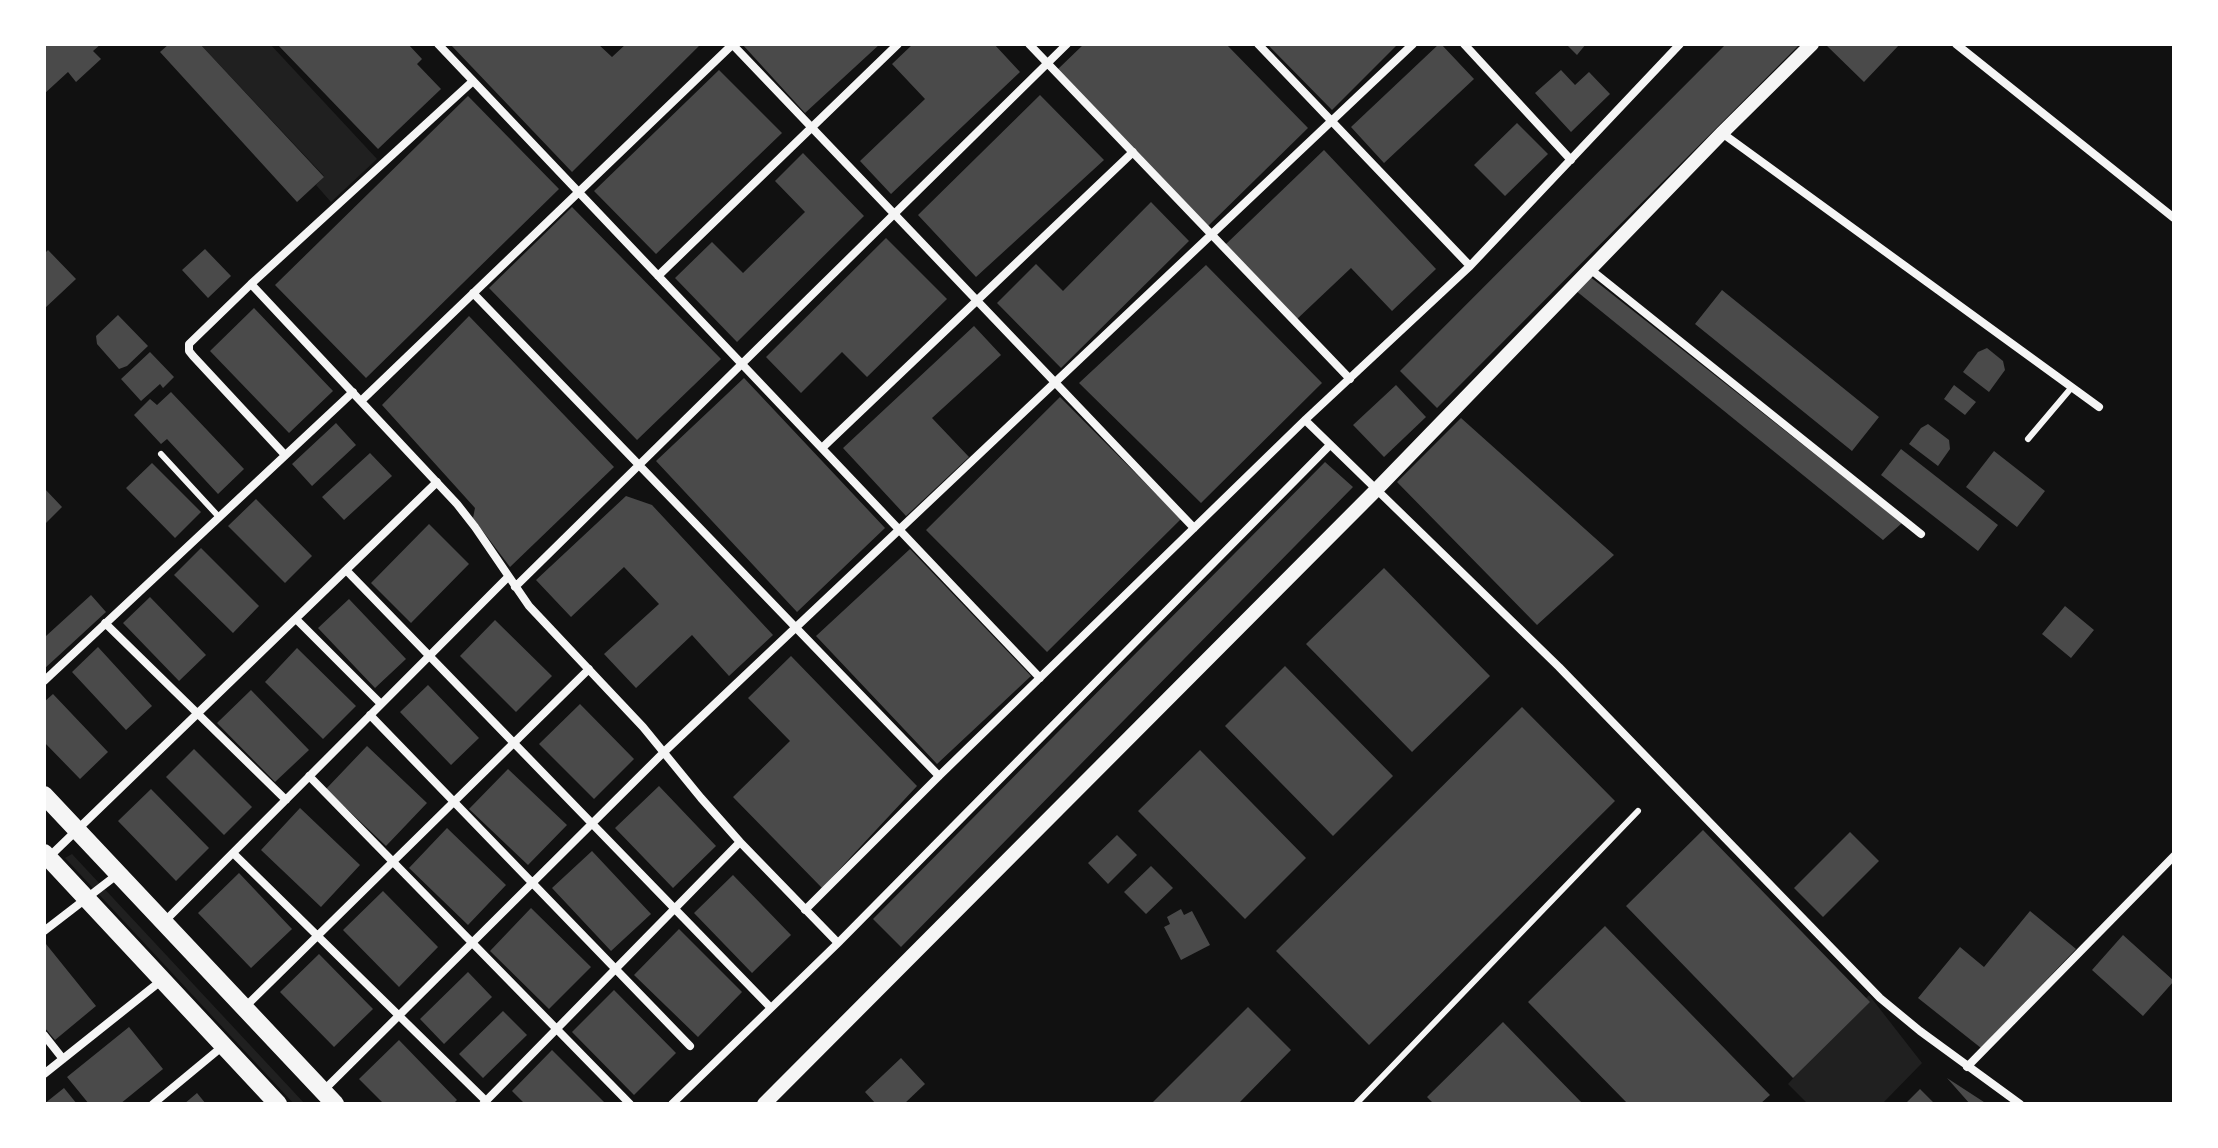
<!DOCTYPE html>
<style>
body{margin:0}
#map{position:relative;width:2218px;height:1148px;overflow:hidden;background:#111;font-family:"PT Sans",sans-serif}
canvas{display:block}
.frame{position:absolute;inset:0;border:46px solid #fff;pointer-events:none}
</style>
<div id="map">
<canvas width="2218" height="1148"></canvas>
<div class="frame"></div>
</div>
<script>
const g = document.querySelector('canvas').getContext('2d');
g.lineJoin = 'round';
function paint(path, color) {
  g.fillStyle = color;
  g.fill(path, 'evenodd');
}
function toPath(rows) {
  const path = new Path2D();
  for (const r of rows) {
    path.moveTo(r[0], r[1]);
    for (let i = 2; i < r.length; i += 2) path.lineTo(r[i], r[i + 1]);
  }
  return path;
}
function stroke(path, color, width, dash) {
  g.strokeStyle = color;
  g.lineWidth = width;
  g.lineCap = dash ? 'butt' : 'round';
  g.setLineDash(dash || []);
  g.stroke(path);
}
paint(toPath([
 [200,44,270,44,377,159,331,202,316,185,324,176],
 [72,854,305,1104,294,1104,65,858],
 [1869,995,1922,1063,1882,1104,1808,1104,1788,1084]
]), '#202020');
paint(toPath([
 [44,44,101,44,93,51,101,59,76,82,68,72,44,94],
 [169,44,200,44,324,177,297,202,160,52],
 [277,44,408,44,422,59,417,64,441,89,378,149],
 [450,44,598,44,612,57,626,44,701,44,572,172],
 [742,44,880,44,805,113],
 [913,44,994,44,1020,72,891,194,860,161,925,99,892,64],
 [1084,44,1226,44,1308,128,1208,226,1057,70],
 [1267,44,1398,44,1332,110],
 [1439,44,1441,44,1474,79,1384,163,1351,127],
 [1566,44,1586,44,1577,55],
 [1726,44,1800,44,1437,408,1400,371],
 [1825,44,1900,44,1864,82],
 [719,70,782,133,656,254,594,191],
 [1561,70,1575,85,1589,72,1610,94,1571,132,1535,93],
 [1040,95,1104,160,976,277,918,215],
 [468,96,559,189,366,378,275,285],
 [1517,123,1548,154,1505,196,1474,165],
 [1324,150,1436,269,1392,311,1351,268,1296,320,1225,245],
 [803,153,864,216,737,342,675,278,712,242,743,273,805,212,775,181],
 [1151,202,1189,241,1061,368,997,303,1036,264,1063,291],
 [572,207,721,359,637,440,489,288],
 [886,238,947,299,867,377,842,352,801,393,766,357],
 [205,249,231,276,208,298,182,270],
 [48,250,76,279,44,309,44,254],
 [1206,265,1322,383,1201,503,1079,383],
 [1589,276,1902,523,1883,540,1575,290],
 [1722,290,1879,417,1852,451,1695,324],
 [254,308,333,391,289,433,210,351],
 [118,315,148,346,127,366,119,369,97,344,96,336],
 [469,316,614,467,510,567,473,518,475,508,382,405],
 [974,326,1001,355,932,418,969,457,906,516,843,448],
 [1987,348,2003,361,2005,370,1989,392,1963,372,1978,352],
 [150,352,174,377,163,388,160,384,141,401,121,379],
 [744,378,885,528,797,612,656,461],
 [1396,385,1426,417,1384,457,1353,425],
 [1954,385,1976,402,1965,415,1944,399],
 [171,392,244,469,218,494,167,439,161,444,134,415,150,399,157,405],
 [1060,397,1181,519,1047,652,926,530],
 [1461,418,1614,555,1537,625,1397,482],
 [336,423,356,445,312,486,292,464],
 [1928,424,1949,440,1950,449,1938,466,1909,444,1921,428],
 [1901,449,1998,525,1978,551,1881,475],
 [1994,451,2045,491,2017,527,1966,487],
 [370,453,392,476,344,520,322,497],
 [1325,462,1353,487,901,947,873,919],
 [152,463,201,512,175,538,126,488],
 [44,488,62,507,44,525],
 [626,496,652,505,773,635,729,676,692,635,636,688,604,654,659,604,624,567,571,617,536,580],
 [256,499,312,556,285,583,228,526],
 [429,524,469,564,411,623,371,583],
 [201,548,259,606,233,633,174,575],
 [910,549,1031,676,937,764,816,636],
 [1384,568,1490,676,1412,752,1306,644],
 [91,595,106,612,44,669,44,633,46,636],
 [150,597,206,655,179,681,123,623],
 [349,599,406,659,375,688,318,628],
 [2065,606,2094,630,2071,658,2042,634],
 [495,620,552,676,516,712,460,656],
 [98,647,152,706,126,730,72,672],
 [297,648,356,706,323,739,265,682],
 [791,656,917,786,822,888,733,797,790,741,748,698],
 [1285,666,1393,776,1333,836,1225,726],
 [428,685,479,738,451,765,400,712],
 [251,690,309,750,275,782,217,723],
 [53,694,108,752,80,779,44,742,44,702],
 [580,704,634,759,594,799,539,744],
 [1522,707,1615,801,1369,1045,1276,951],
 [367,746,427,803,386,846,326,789],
 [194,749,252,807,224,835,166,777],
 [1200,750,1306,858,1245,919,1138,811],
 [508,769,567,825,528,865,469,809],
 [659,786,716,846,673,888,615,828],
 [151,789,209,848,176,881,118,821],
 [300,808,360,865,321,907,261,850],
 [447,828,506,885,468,925,409,868],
 [1703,830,1870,1002,1793,1078,1626,906],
 [1850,832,1879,861,1823,917,1794,888],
 [1117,835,1137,855,1108,884,1088,863],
 [592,851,651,914,611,951,552,888],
 [1151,866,1173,888,1146,914,1124,892],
 [239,873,292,929,251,968,198,913],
 [733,875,791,935,752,973,694,913],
 [383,891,438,947,399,987,343,930],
 [531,908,591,967,549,1009,490,951],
 [1181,909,1184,915,1192,911,1210,945,1181,960,1164,927,1170,924,1167,917],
 [2030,911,2076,949,1981,1048,1918,998,1960,947,1984,967],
 [1605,926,1770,1095,1760,1104,1628,1104,1528,1002],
 [679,929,742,992,698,1037,634,975],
 [2123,935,2174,981,2143,1016,2092,970],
 [46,944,96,1006,55,1040,44,1027,44,946],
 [319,954,373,1009,334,1047,280,992],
 [468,972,492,997,444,1044,420,1019],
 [614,990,676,1053,634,1095,572,1032],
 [1248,1007,1291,1050,1238,1104,1151,1104],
 [503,1011,527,1035,483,1078,459,1054],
 [1503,1022,1583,1104,1434,1104,1427,1097],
 [129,1027,163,1069,120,1104,89,1104,67,1077],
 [399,1040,457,1100,453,1104,384,1104,359,1079],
 [552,1050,606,1104,525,1104,512,1091],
 [901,1058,925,1084,904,1104,876,1104,865,1092],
 [1947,1078,1987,1104,1970,1104],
 [64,1088,77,1104,44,1104],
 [1920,1089,1935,1104,1905,1104],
 [197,1093,206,1104,184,1104]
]), '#4a4a4a');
stroke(toPath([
 [2028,439,2072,387],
 [161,454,219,517],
 [1356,1104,1638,811]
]), '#f5f5f5', 6);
stroke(toPath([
 [438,44,1040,678],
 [732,44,1194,528],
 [1029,44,1350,379],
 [1258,44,1470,266],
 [1464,44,1571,160],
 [1956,44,2174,218],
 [1722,133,2099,407],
 [1590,269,1921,534],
 [658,276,898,44],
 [251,284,457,504,475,527,529,606,643,727,701,798,740,842,838,943],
 [473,293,939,776],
 [361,401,733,44],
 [1305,420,1559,667,1880,998,1920,1031,2020,1104],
 [822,448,1133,152],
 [285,455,193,356,189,351,189,344,251,284,473,81],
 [346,570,771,1008],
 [515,587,1067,44],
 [296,619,381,704],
 [105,623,286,800],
 [44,681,353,392],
 [370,715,690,1046],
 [309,776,630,1104],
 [233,853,486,1101],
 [49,857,437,482],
 [805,910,939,776,1305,420,1470,266,1680,44],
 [164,922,508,577],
 [44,931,118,874],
 [244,1008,589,669],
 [44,1035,63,1059],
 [1967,1067,2174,856],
 [44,1074,162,980],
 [323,1091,664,752,1413,44],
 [153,1104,223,1046],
 [483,1104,740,842],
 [672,1104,838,943,1330,445]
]), '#f5f5f5', 8);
stroke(toPath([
 [764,1104,1376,490,1722,133,1812,44]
]), '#f5f5f5', 14);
stroke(toPath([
 [44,795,335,1104],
 [44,853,278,1104]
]), '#f5f5f5', 18);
</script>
